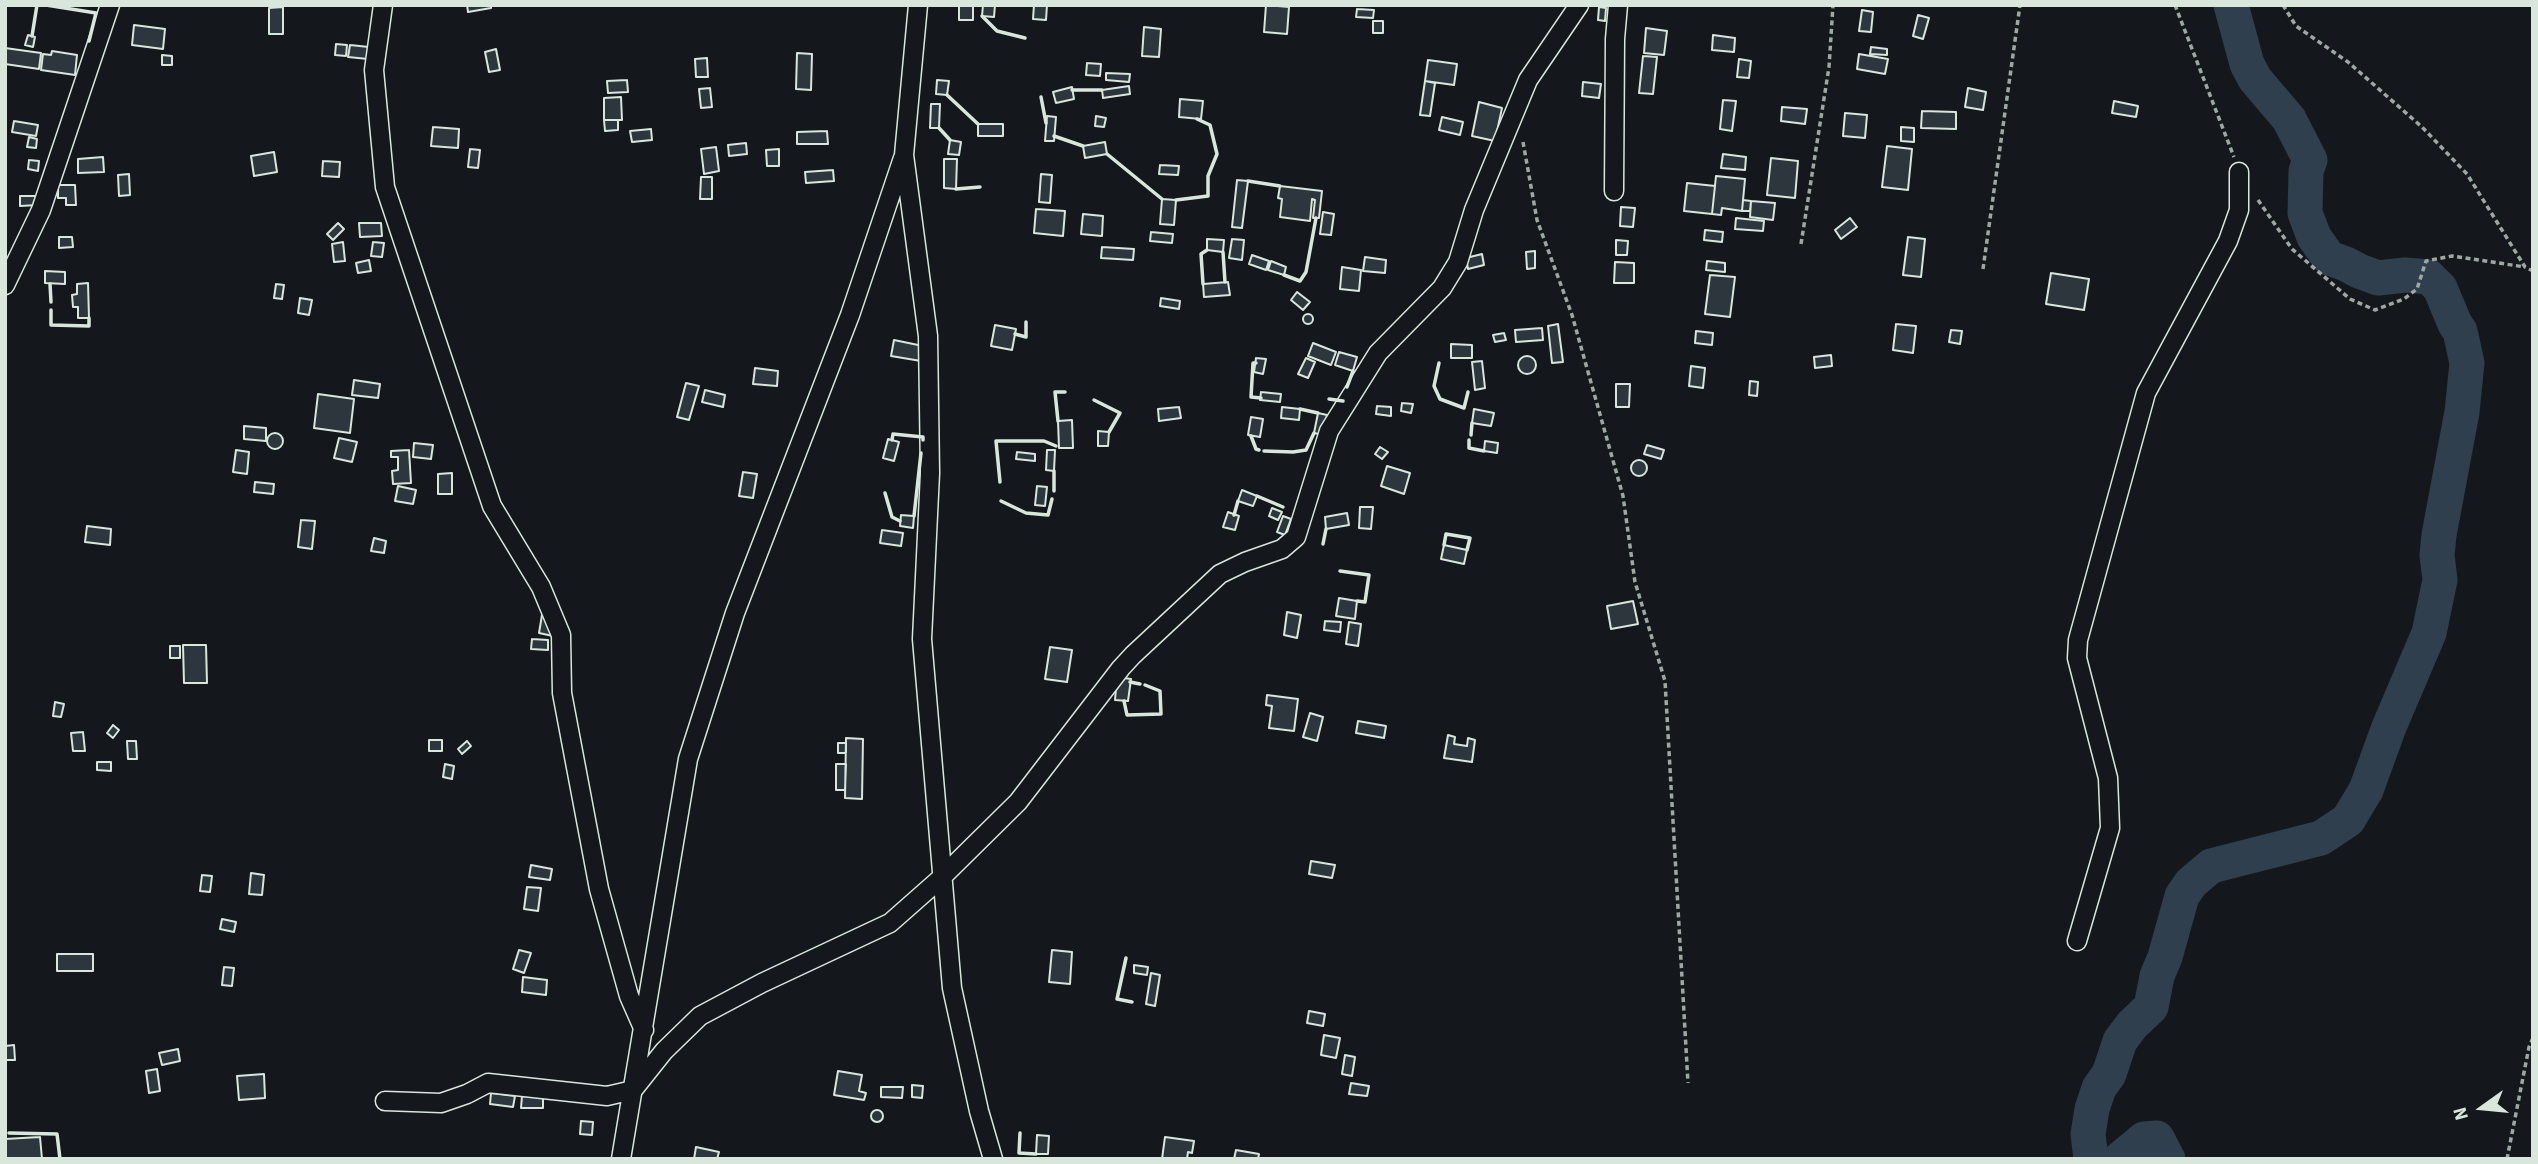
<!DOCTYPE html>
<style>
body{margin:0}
#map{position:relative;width:2538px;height:1164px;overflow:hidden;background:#14181c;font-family:"Source Sans 3",sans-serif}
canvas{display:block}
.frame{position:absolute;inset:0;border:7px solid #d8e6dc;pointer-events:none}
.north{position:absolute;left:2447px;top:1073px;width:70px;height:70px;-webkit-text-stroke:5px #14181c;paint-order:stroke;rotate:255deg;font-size:19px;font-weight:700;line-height:28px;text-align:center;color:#d8e6dc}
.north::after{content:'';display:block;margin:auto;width:24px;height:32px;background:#d8e6dc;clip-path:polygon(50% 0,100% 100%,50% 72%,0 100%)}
</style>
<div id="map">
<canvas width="2538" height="1164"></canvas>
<div class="frame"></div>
<div class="north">N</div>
</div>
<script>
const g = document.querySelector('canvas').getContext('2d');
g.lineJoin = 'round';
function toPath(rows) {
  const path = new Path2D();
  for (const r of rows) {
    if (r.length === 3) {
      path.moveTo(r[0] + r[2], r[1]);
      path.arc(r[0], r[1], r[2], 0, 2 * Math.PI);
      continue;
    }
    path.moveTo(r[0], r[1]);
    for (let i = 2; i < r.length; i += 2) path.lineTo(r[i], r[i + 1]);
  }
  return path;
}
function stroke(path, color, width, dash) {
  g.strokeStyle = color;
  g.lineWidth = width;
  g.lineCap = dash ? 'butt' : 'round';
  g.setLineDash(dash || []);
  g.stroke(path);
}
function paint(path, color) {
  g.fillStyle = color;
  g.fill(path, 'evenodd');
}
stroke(toPath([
 [2091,1159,2088,1134,2092,1109,2099,1088,2109,1074,2120,1041,2132,1025,2151,1007,2157,976,2165,957,2182,896,2191,883,2211,866,2321,838,2348,820,2366,790,2389,727,2429,633,2440,580,2437,555,2439,535,2462,412,2467,363,2460,331,2455,324,2440,288,2429,277,2405,275,2378,278,2359,271,2346,264,2329,258,2314,237,2305,213,2306,171,2310,160,2289,119,2255,79,2247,64,2231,5],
 [2120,1159,2144,1139,2157,1138,2168,1159]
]), '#2f3f4d', 35);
const building = toPath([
 [467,5,491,5,491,8,468,12,467,5],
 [959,5,973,5,973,20,959,20,959,5],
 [983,5,995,5,994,17,982,16,983,5],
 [1034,5,1047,5,1046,20,1033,19,1034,5],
 [1266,5,1289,7,1287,34,1264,32,1266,5],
 [283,7,283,34,269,34,269,8,283,7],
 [1599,7,1606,8,1605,21,1598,20,1599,7],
 [1357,9,1374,10,1373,18,1356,17,1357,9],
 [1862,10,1873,12,1871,32,1859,31,1862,10],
 [1918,15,1929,18,1923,39,1913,36,1918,15],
 [1373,21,1383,21,1383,33,1373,33,1373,21],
 [134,25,165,29,163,49,132,45,134,25],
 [1144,27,1161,29,1159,57,1142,56,1144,27],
 [1646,28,1667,31,1664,55,1644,53,1646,28],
 [28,35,35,37,33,47,25,45,28,35],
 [1713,35,1735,38,1734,52,1712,50,1713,35],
 [336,44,347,45,346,56,335,55,336,44],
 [350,45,369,47,368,59,348,57,350,45],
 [1871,47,1887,49,1887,55,1870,54,1871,47],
 [5,48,41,53,39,69,5,64,5,48],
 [496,49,500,70,489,72,485,52,496,49],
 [52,51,77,55,75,75,41,70,43,54,51,55,52,51],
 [797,53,812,54,811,90,796,89,797,53],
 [1859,54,1888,59,1885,74,1857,69,1859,54],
 [162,55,172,56,172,65,162,65,162,55],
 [1643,56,1657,57,1653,94,1639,93,1643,56],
 [707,58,708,77,696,77,695,59,707,58],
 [1739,59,1751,61,1749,78,1737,77,1739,59],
 [1428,60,1457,64,1454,85,1425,81,1428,60],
 [1087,63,1101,64,1100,76,1086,75,1087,63],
 [1106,73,1130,74,1129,82,1106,80,1106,73],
 [627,80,628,92,608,93,607,81,627,80],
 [937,80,949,81,947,95,936,94,937,80],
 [1425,81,1435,83,1430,116,1420,115,1425,81],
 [1583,82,1601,84,1599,98,1582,96,1583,82],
 [1129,86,1130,94,1103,98,1102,90,1129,86],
 [1072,87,1074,99,1056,103,1053,92,1072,87],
 [710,88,712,107,701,108,699,89,710,88],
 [1968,88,1986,92,1983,110,1965,107,1968,88],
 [621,97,622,120,604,120,604,98,621,97],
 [1180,99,1203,101,1201,119,1179,117,1180,99],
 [1723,100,1736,101,1732,131,1720,129,1723,100],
 [2114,101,2138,106,2136,117,2112,113,2114,101],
 [1479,102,1502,108,1495,141,1472,136,1479,102],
 [931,104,940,104,939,128,930,128,931,104],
 [1782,107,1807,109,1805,124,1781,121,1782,107],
 [1922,111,1956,112,1956,129,1921,128,1922,111],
 [1845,113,1867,115,1865,138,1843,136,1845,113],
 [1047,116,1056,117,1054,141,1045,141,1047,116],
 [1096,116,1106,118,1104,127,1095,126,1096,116],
 [1442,117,1463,122,1460,135,1439,130,1442,117],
 [604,120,618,120,618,130,605,131,604,120],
 [14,121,38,125,36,136,12,132,14,121],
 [978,124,1003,124,1003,136,978,136,978,124],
 [433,127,459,129,458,148,431,146,433,127],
 [1901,127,1914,128,1914,142,1901,141,1901,127],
 [651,129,652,140,632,142,630,131,651,129],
 [827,131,828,144,797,144,797,132,827,131],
 [29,137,37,139,36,148,27,147,29,137],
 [950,140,961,142,959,155,948,154,950,140],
 [1105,142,1107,154,1085,158,1083,146,1105,142],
 [746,143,747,154,729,156,728,145,746,143],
 [1887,146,1912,149,1908,190,1882,187,1887,146],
 [716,147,719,171,704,174,701,149,716,147],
 [470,149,480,150,478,168,468,167,470,149],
 [779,149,779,166,767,166,766,150,779,149],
 [274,152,277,172,254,176,251,156,274,152],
 [1723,154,1746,157,1745,170,1721,168,1723,154],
 [103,157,104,172,78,173,78,159,103,157],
 [1771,158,1798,161,1795,198,1767,195,1771,158],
 [944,159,957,159,956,189,944,188,944,159],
 [29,160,39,161,38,171,28,169,29,160],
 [323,161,340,162,339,177,322,176,323,161],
 [1160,165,1179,166,1178,175,1159,174,1160,165],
 [833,170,834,181,806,183,805,172,833,170],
 [129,174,130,195,119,196,118,175,129,174],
 [1041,174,1052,175,1050,203,1039,202,1041,174],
 [1716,176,1745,179,1742,211,1722,208,1721,215,1712,214,1716,176],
 [701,177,712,177,712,199,700,199,701,177],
 [1237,180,1248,181,1242,228,1232,227,1237,180],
 [1687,183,1715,186,1712,214,1684,211,1687,183],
 [58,185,75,185,76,205,66,205,66,198,58,198,58,185],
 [1280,186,1322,191,1319,218,1313,218,1315,200,1312,199,1310,221,1280,217,1282,199,1278,198,1280,186],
 [20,196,38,196,38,205,20,206,20,196],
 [1162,199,1176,200,1174,225,1160,224,1162,199],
 [1743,200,1751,201,1750,211,1742,211,1743,200],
 [1751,201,1775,203,1773,220,1750,217,1751,201],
 [1621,207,1635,208,1633,227,1620,226,1621,207],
 [1036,209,1065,211,1063,236,1034,233,1036,209],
 [1323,212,1334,214,1331,235,1320,234,1323,212],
 [1083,214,1103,216,1102,236,1081,234,1083,214],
 [1736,218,1764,221,1763,231,1735,229,1736,218],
 [1850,218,1857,227,1841,239,1835,230,1850,218],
 [338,223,344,229,333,240,327,234,338,223],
 [359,223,381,223,382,236,360,237,359,223],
 [1705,230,1723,232,1722,242,1704,240,1705,230],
 [1151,232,1173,234,1172,243,1150,241,1151,232],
 [59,237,72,237,73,247,59,248,59,237],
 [1908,237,1925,239,1921,277,1903,275,1908,237],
 [1207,239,1224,240,1223,252,1207,250,1207,239],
 [1232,239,1244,240,1242,260,1229,258,1232,239],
 [1616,240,1628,241,1627,255,1616,255,1616,240],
 [343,242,345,261,334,262,332,244,343,242],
 [373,242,384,243,382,257,371,256,373,242],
 [1102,247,1134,249,1133,260,1101,258,1102,247],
 [1535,251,1535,268,1527,269,1526,252,1535,251],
 [1482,254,1484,265,1468,269,1466,258,1482,254],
 [1252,255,1269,261,1266,270,1249,264,1252,255],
 [1365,257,1386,260,1385,273,1363,271,1365,257],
 [369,260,371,271,358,273,356,263,369,260],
 [1271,261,1286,267,1284,275,1268,270,1271,261],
 [1707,261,1725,263,1725,272,1706,270,1707,261],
 [1615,262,1634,263,1634,283,1614,283,1615,262],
 [1342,267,1361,270,1359,291,1340,289,1342,267],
 [45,271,65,272,65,284,45,283,45,271],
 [2051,273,2089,279,2084,310,2046,304,2051,273],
 [1710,275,1735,277,1730,317,1705,314,1710,275],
 [1228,282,1230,295,1204,297,1203,284,1228,282],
 [88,283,89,318,78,318,78,307,73,307,72,295,77,294,77,284,88,283],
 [276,284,284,285,282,299,274,298,276,284],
 [1297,292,1310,302,1303,310,1291,300,1297,292],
 [300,298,312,300,309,315,298,313,300,298],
 [1161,298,1180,301,1179,309,1160,306,1161,298],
 [1308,319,5],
 [1558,324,1563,362,1552,363,1548,326,1558,324],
 [1896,324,1916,326,1913,353,1893,350,1896,324],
 [995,325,1016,329,1012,350,991,346,995,325],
 [1542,328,1543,340,1516,342,1515,330,1542,328],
 [1951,330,1962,331,1960,344,1949,342,1951,330],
 [1696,331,1713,333,1712,345,1695,343,1696,331],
 [1504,333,1506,340,1495,342,1493,335,1504,333],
 [894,340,923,346,921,361,891,356,894,340],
 [1313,343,1336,352,1331,365,1308,356,1313,343],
 [1451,344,1472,345,1472,358,1451,358,1451,344],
 [1339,352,1357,357,1353,371,1335,365,1339,352],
 [1831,355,1832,366,1815,368,1814,357,1831,355],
 [1527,365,9],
 [1256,358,1266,359,1263,374,1254,372,1256,358],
 [1306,358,1315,362,1308,378,1298,374,1306,358],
 [1482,361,1485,388,1475,390,1472,362,1482,361],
 [1691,366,1705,368,1703,388,1689,386,1691,366],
 [755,368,778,371,777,386,753,384,755,368],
 [354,380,380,384,378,398,352,395,354,380],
 [1750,381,1758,382,1757,396,1749,395,1750,381],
 [686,383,699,386,689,420,677,417,686,383],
 [1616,384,1630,384,1629,407,1616,407,1616,384],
 [705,390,725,395,723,407,702,402,705,390],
 [1261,392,1281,394,1280,402,1260,400,1261,392],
 [318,394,354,399,350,433,314,428,318,394],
 [1402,403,1413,404,1411,413,1401,411,1402,403],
 [1377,406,1391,407,1391,416,1376,414,1377,406],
 [1179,407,1181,418,1159,421,1158,409,1179,407],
 [1282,407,1300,409,1299,420,1281,418,1282,407],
 [1474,409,1494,413,1491,426,1472,423,1474,409],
 [1318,413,1327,415,1323,435,1314,433,1318,413],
 [1251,417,1263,419,1260,437,1248,435,1251,417],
 [1072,420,1073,448,1059,448,1058,421,1072,420],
 [244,426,266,428,266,441,244,439,244,426],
 [1098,431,1109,432,1108,446,1098,446,1098,431],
 [275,441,8],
 [339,438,357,442,352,462,334,458,339,438],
 [888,439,899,442,894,461,883,458,888,439],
 [1485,441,1498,443,1497,453,1484,451,1485,441],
 [414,443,433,445,431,459,413,457,414,443],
 [1647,445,1664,450,1661,459,1644,454,1647,445],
 [1380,447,1388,452,1382,459,1375,454,1380,447],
 [236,450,249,452,247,474,233,472,236,450],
 [409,450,411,483,393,484,392,471,398,470,398,457,391,457,391,451,409,450],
 [1047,450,1055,450,1054,471,1046,470,1047,450],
 [1017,452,1035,454,1035,461,1016,459,1017,452],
 [1639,468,8],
 [1387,466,1410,473,1404,494,1381,486,1387,466],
 [743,472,757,474,753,498,739,496,743,472],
 [452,473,452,494,438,494,438,474,452,473],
 [255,482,274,484,273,494,254,492,255,482],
 [398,486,416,490,413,504,395,501,398,486],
 [1037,486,1047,487,1045,506,1035,505,1037,486],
 [1242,490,1257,496,1253,506,1238,501,1242,490],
 [1360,507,1373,507,1371,529,1359,528,1360,507],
 [1272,508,1282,512,1278,520,1269,516,1272,508],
 [1228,512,1239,516,1235,530,1223,527,1228,512],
 [1347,513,1349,525,1326,529,1325,517,1347,513],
 [901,515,914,516,913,528,900,526,901,515],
 [1283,516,1291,519,1285,535,1277,532,1283,516],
 [301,520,315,521,312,549,298,547,301,520],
 [87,526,111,529,110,545,85,542,87,526],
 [882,530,903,533,901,546,880,543,882,530],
 [374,538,386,541,384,553,371,551,374,538],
 [1444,545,1467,550,1464,564,1441,559,1444,545],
 [1339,598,1357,601,1355,619,1336,616,1339,598],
 [1633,601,1638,624,1611,629,1607,606,1633,601],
 [1287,612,1301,615,1297,638,1284,635,1287,612],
 [542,615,556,618,553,636,539,633,542,615],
 [1325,621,1341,622,1340,632,1324,630,1325,621],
 [1349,622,1361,624,1358,646,1346,644,1349,622],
 [532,639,548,640,548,650,531,649,532,639],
 [183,645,206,645,207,683,184,683,183,645],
 [170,646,180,646,180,658,170,658,170,646],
 [1050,647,1072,650,1067,682,1045,679,1050,647],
 [1117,677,1131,679,1128,701,1115,700,1117,677],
 [1267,695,1298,699,1294,731,1269,728,1272,706,1266,705,1267,695],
 [55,702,64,704,61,717,53,716,55,702],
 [1310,713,1323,717,1317,741,1303,737,1310,713],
 [1358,721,1386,726,1384,738,1356,733,1358,721],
 [113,725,119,730,113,738,107,733,113,725],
 [83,732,85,751,73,751,71,733,83,732],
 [1448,735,1455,737,1454,744,1467,746,1468,738,1475,740,1472,762,1444,758,1448,735],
 [846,738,863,739,862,799,845,798,846,738],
 [429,740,442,740,442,751,429,751,429,740],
 [127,741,136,741,137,759,128,759,127,741],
 [467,741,471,746,462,754,458,749,467,741],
 [838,743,846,743,846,753,838,753,838,743],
 [97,762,111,762,111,771,97,770,97,762],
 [445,764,454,766,452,779,443,777,445,764],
 [836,764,846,764,845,790,836,790,836,764],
 [1311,861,1335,865,1332,878,1309,874,1311,861],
 [531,865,552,869,550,880,529,877,531,865],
 [251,873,264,875,262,895,249,894,251,873],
 [202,875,212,876,210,892,200,891,202,875],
 [527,887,541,888,538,911,524,909,527,887],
 [222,919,236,922,234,932,220,929,222,919],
 [519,950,531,953,524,973,513,969,519,950],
 [1052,950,1072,952,1070,984,1049,982,1052,950],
 [57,954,93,954,93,971,57,971,57,954],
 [1134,965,1148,967,1147,975,1134,973,1134,965],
 [224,967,234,968,232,986,222,985,224,967],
 [1151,973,1160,975,1155,1006,1146,1004,1151,973],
 [523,977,547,980,546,995,522,992,523,977],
 [1309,1011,1325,1014,1323,1026,1307,1023,1309,1011],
 [1324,1035,1340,1038,1336,1058,1321,1055,1324,1035],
 [14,1045,15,1060,5,1060,5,1046,14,1045],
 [178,1049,180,1061,162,1065,159,1053,178,1049],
 [1345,1055,1355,1057,1352,1076,1342,1074,1345,1055],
 [157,1069,160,1091,149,1093,146,1071,157,1069],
 [838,1071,862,1075,859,1091,866,1093,864,1100,834,1095,838,1071],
 [264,1074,265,1098,239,1100,237,1076,264,1074],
 [1351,1083,1369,1086,1367,1096,1349,1094,1351,1083],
 [912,1085,923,1086,922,1098,912,1097,912,1085],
 [881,1087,903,1087,902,1098,881,1097,881,1087],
 [491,1093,515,1096,513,1107,490,1104,491,1093],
 [522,1096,543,1097,543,1108,521,1108,522,1096],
 [877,1116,6],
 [581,1121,593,1122,592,1135,580,1134,581,1121],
 [1037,1135,1049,1136,1048,1154,1036,1154,1037,1135],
 [40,1137,42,1159,5,1159,5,1139,40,1137],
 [1165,1137,1194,1141,1192,1153,1188,1152,1187,1159,1162,1159,1165,1137],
 [696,1147,719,1152,717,1159,694,1159,696,1147],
 [1236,1150,1259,1154,1258,1159,1234,1159,1236,1150]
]);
paint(building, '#2c363c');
stroke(building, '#d8e6dc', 2);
const street = toPath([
 [383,5,374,70,385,187,492,506,541,587,561,635,562,693,599,889,629,996,644,1030],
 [918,5,904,155,928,336,930,473,922,639,952,988,979,1111,993,1159],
 [1614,191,1615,39,1618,5],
 [5,285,41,210,110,5],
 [2077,941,2110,828,2108,778,2077,658,2078,640,2146,393,2228,241,2239,210,2239,172],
 [385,1101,441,1103,467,1094,488,1083,607,1096,633,1090,664,1051,700,1016,762,983,890,923,941,878,1018,802,1121,668,1133,655,1220,574,1245,562,1282,549,1296,537,1329,431,1378,353,1442,288,1458,262,1474,210,1528,80,1579,5],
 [621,1159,688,759,735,613,850,315,903,158]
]);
stroke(street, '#d8e6dc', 21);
stroke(toPath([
 [2175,5,2234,157],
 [2283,5,2296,26,2348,62,2422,127,2467,174,2525,267,2533,271],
 [1523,142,1537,220,1572,315,1623,496,1635,582,1665,681,1688,1083],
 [2258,200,2292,249,2350,299,2375,310,2404,299,2417,289,2426,261,2452,256,2525,267],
 [1801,244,1829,67,1833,5],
 [1983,269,2020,5],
 [2507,1159,2529,1047,2533,1038]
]), '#9da8a2', 3.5, [5, 3.5]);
stroke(street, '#14181c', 18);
stroke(toPath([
 [46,5,96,13,89,41],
 [982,16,997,31,1025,38],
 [32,36,37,5],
 [1072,90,1102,90],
 [947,95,978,124],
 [1041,97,1046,123],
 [939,128,950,140],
 [1054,136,1083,146],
 [1107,154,1162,199],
 [1248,181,1280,186],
 [956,189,980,187],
 [1176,200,1208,196,1208,176,1217,154,1210,125,1197,119],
 [1223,252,1225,282],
 [1284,275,1300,281,1306,272,1316,218],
 [50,284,51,302],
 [1203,284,1201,254,1207,250],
 [51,310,51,325,89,326,89,318],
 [1015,334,1026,337,1026,322],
 [1256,363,1253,363,1251,397,1261,398],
 [1439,363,1434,386,1440,399,1464,408,1468,392],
 [1347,387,1353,371],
 [1329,399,1343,401],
 [1094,400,1120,413,1109,432],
 [1300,409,1318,413],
 [1058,421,1055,392,1065,392],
 [1471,435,1472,423],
 [1251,436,1256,449,1259,450],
 [892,440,893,434,923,437,923,440],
 [1469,440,1469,448,1484,451],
 [1264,451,1293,452,1306,450,1314,433],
 [1000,482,996,441,1044,441,1056,446],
 [1054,491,1054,471],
 [885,493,892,517,900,521],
 [1257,496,1283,507],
 [1001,501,1026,513,1048,515,1052,499],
 [1234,515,1238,501],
 [914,516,921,453],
 [1323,544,1326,529],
 [1444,545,1446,534,1470,538,1467,550],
 [1340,571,1369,575,1365,602,1357,601],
 [1130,682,1140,684],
 [1124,701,1127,715,1161,714,1160,691,1145,685],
 [1126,958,1117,999,1132,1002],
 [9,1133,57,1134,60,1159],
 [1020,1133,1019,1153,1036,1154]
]), '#d8e6dc', 3.5);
</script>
